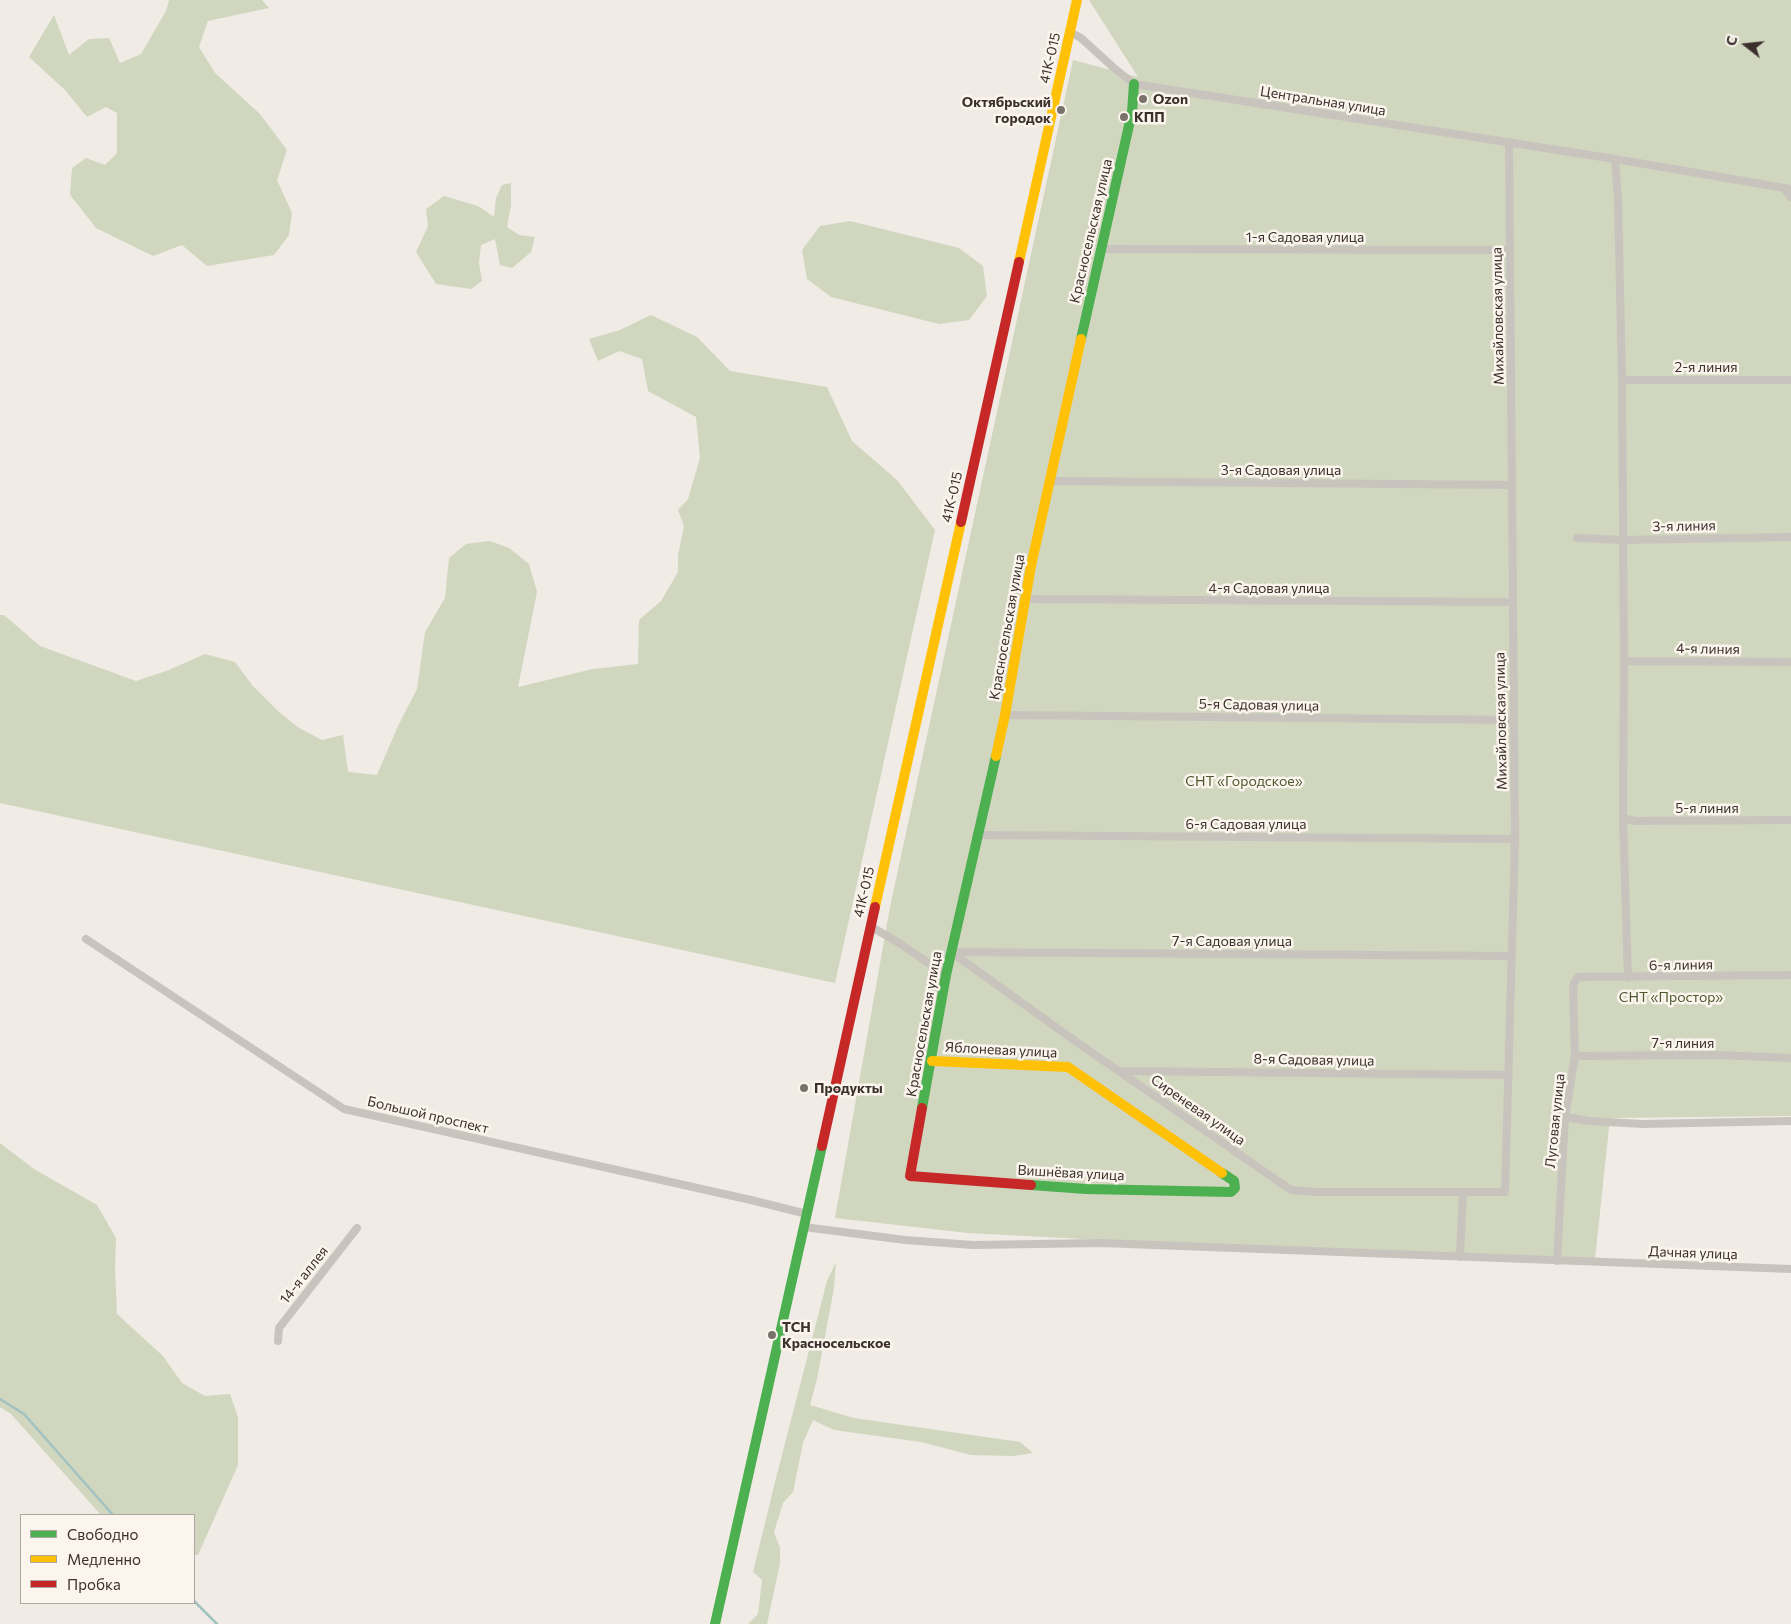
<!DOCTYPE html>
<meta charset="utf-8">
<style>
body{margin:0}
#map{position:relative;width:1791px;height:1624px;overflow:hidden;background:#f0ebe5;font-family:Commissioner,sans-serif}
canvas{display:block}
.legend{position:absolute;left:20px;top:1514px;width:175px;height:90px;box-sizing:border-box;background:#fbf5ee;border:1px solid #aea6a0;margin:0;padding:6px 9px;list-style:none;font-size:15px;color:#3b302b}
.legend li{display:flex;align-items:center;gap:10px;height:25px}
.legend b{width:25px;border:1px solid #aea6a0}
.north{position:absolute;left:1721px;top:20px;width:50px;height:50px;-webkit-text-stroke:4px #fbf5ee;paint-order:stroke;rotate:286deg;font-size:14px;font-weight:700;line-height:20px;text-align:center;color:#3b302b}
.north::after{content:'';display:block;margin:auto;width:18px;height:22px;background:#3b302b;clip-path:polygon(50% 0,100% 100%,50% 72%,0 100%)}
</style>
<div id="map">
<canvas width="1791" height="1624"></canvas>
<ul class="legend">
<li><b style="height:6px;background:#4caf50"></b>Свободно</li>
<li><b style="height:6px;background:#ffc107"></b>Медленно</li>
<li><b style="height:6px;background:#c62828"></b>Пробка</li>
</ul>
<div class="north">С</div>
</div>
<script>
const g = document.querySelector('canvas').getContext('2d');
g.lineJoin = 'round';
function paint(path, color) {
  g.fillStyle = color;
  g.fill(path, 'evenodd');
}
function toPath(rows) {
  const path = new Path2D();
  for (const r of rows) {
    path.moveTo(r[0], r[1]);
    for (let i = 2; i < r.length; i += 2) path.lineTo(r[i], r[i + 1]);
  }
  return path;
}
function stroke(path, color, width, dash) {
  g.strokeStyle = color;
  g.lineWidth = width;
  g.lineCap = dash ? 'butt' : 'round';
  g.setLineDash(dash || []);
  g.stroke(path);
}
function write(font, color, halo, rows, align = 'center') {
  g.font = font + ' Commissioner,sans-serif';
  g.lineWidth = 5;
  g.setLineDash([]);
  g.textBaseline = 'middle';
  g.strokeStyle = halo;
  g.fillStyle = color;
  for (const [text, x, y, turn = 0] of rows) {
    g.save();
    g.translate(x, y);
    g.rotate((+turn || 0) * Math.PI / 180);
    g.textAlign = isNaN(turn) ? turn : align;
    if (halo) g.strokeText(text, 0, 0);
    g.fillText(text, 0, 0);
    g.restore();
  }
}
paint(toPath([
 [169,0,262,0,269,8,208,21,199,47,215,73,260,114,287,150,277,180,292,213,289,235,274,255,207,266,182,245,153,256,96,228,70,195,72,168,86,158,105,165,117,153,117,113,106,107,87,117,65,90,29,57,54,15,69,55,89,39,109,38,120,63,141,54,166,11],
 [1089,0,1791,0,1791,1116,1610,1118,1595,1259,1235,1247,968,1233,835,1218,890,907,1073,60,1138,77],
 [511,183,511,205,507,227,519,235,535,237,531,252,512,268,500,265,495,239,481,245,479,263,482,281,471,289,436,284,416,252,428,226,426,209,444,196,478,206,494,217,496,198,502,185],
 [850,221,959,248,983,266,987,296,969,320,939,324,831,297,807,279,802,250,820,226],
 [651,315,697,337,730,371,827,387,852,441,897,480,935,530,835,983,0,803,0,615,4,615,40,646,136,681,169,670,205,654,235,662,252,685,279,712,299,728,322,740,343,735,348,772,377,775,398,726,417,689,425,632,445,598,449,558,466,544,490,541,509,548,529,564,537,592,518,687,593,669,638,664,639,620,661,601,678,572,678,555,684,526,678,510,688,499,700,458,696,417,648,391,642,359,619,351,598,361,589,339,620,330],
 [0,1143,34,1169,97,1205,116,1238,115,1270,117,1314,163,1356,182,1383,205,1396,230,1394,238,1417,238,1465,198,1555,194,1555,194,1515,101,1515,11,1414,0,1407],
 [836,1262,834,1288,817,1379,810,1405,854,1418,1020,1442,1033,1453,1013,1456,971,1455,921,1442,834,1430,813,1420,803,1443,793,1492,783,1503,774,1532,780,1548,780,1563,767,1624,748,1624,758,1614,762,1580,753,1572,775,1482,827,1281]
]), '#d1d6bf');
stroke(toPath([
 [0,1399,24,1414,113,1515],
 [194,1601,217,1624]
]), '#a1c2c1', 2.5);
stroke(toPath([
 [1070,32,1081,38,1114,68,1134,84,1615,159,1791,189],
 [1615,159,1618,199,1622,380,1624,661,1623,818,1628,978],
 [1784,188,1791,197],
 [1101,249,1509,250],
 [1622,380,1791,380],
 [1050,481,1512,485],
 [1577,538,1624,540,1791,537],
 [1025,599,1512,602],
 [1624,661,1791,662],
 [1005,715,1513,720],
 [1623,818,1635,821,1791,820],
 [976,835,1515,839],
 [870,926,899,943,946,975],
 [86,939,344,1109,751,1200,807,1214],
 [951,952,1078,1043,1291,1190,1317,1192,1505,1192,1515,839,1509,142],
 [951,952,1512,956],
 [1575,1056,1717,1055,1791,1058],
 [1119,1071,1509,1075],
 [1565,1117,1589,1121,1643,1124,1791,1121],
 [804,1227,905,1240,973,1245,1101,1243,1791,1269],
 [1460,1257,1463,1192],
 [1557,1261,1565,1117,1575,1056,1573,989,1574,983,1578,977,1791,975],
 [278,1341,279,1328,357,1228]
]), '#c9c3be', 8);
stroke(toPath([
 [1081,339,1132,112,1134,84],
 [922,1108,946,975,996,756],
 [1031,1185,1086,1189,1231,1192,1235,1188,1234,1181,1222,1173],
 [715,1624,822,1146]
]), '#4caf50', 10);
stroke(toPath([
 [1019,262,1077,0],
 [996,756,1005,715,1031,566,1081,339],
 [875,907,961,522],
 [932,1061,1068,1067,1222,1173]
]), '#ffc107', 10);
stroke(toPath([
 [961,522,1019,262],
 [922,1108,910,1176,1031,1185],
 [822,1146,875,907]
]), '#c62828', 10);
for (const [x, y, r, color] of [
 [1143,99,5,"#7a716c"],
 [1061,110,5,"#7a716c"],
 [1124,117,5,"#7a716c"],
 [804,1088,5,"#7a716c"],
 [772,1335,5,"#7a716c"]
]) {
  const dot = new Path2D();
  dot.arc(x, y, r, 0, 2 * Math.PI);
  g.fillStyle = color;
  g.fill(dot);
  stroke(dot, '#fbf5ee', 2);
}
write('14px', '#3b302b', '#fbf5ee', [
 ["41К-015",1050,58,-77],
 ["Центральная улица",1323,101,9],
 ["Красносельская улица",1091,231,-77],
 ["1-я Садовая улица",1305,237],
 ["Михайловская улица",1498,316,-91],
 ["2-я линия",1706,367],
 ["3-я Садовая улица",1281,470],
 ["41К-015",952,497,-77],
 ["3-я линия",1684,526,-1],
 ["4-я Садовая улица",1269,588],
 ["Красносельская улица",1007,627,-80],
 ["4-я линия",1708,649,1],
 ["5-я Садовая улица",1259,705,1],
 ["Михайловская улица",1501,721,-91],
 ["5-я линия",1707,808],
 ["6-я Садовая улица",1246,824],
 ["41К-015",864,892,-77],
 ["7-я Садовая улица",1232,941],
 ["6-я линия",1681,965,-1],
 ["Красносельская улица",924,1024,-80],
 ["7-я линия",1683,1043],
 ["Яблоневая улица",1001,1050,3],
 ["8-я Садовая улица",1314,1060,1],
 ["Сиреневая улица",1198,1110,35],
 ["Большой проспект",428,1115,13],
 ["Луговая улица",1555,1121,-84],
 ["Вишнёвая улица",1071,1173,3],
 ["Дачная улица",1693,1253,2],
 ["14-я аллея",304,1275,-52]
]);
write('bold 14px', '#3b302b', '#fbf5ee', [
 ["Ozon",1153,99],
 ["Октябрьский",1051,102,"right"],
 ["городок",1051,118,"right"],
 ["КПП",1134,117],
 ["Продукты",814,1088],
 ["ТСН",782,1327],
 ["Красносельское",782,1343]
], 'left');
write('14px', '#4a5a2e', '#fbf5ee', [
 ["СНТ «Городское»",1244,781],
 ["СНТ «Простор»",1671,997]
]);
</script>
